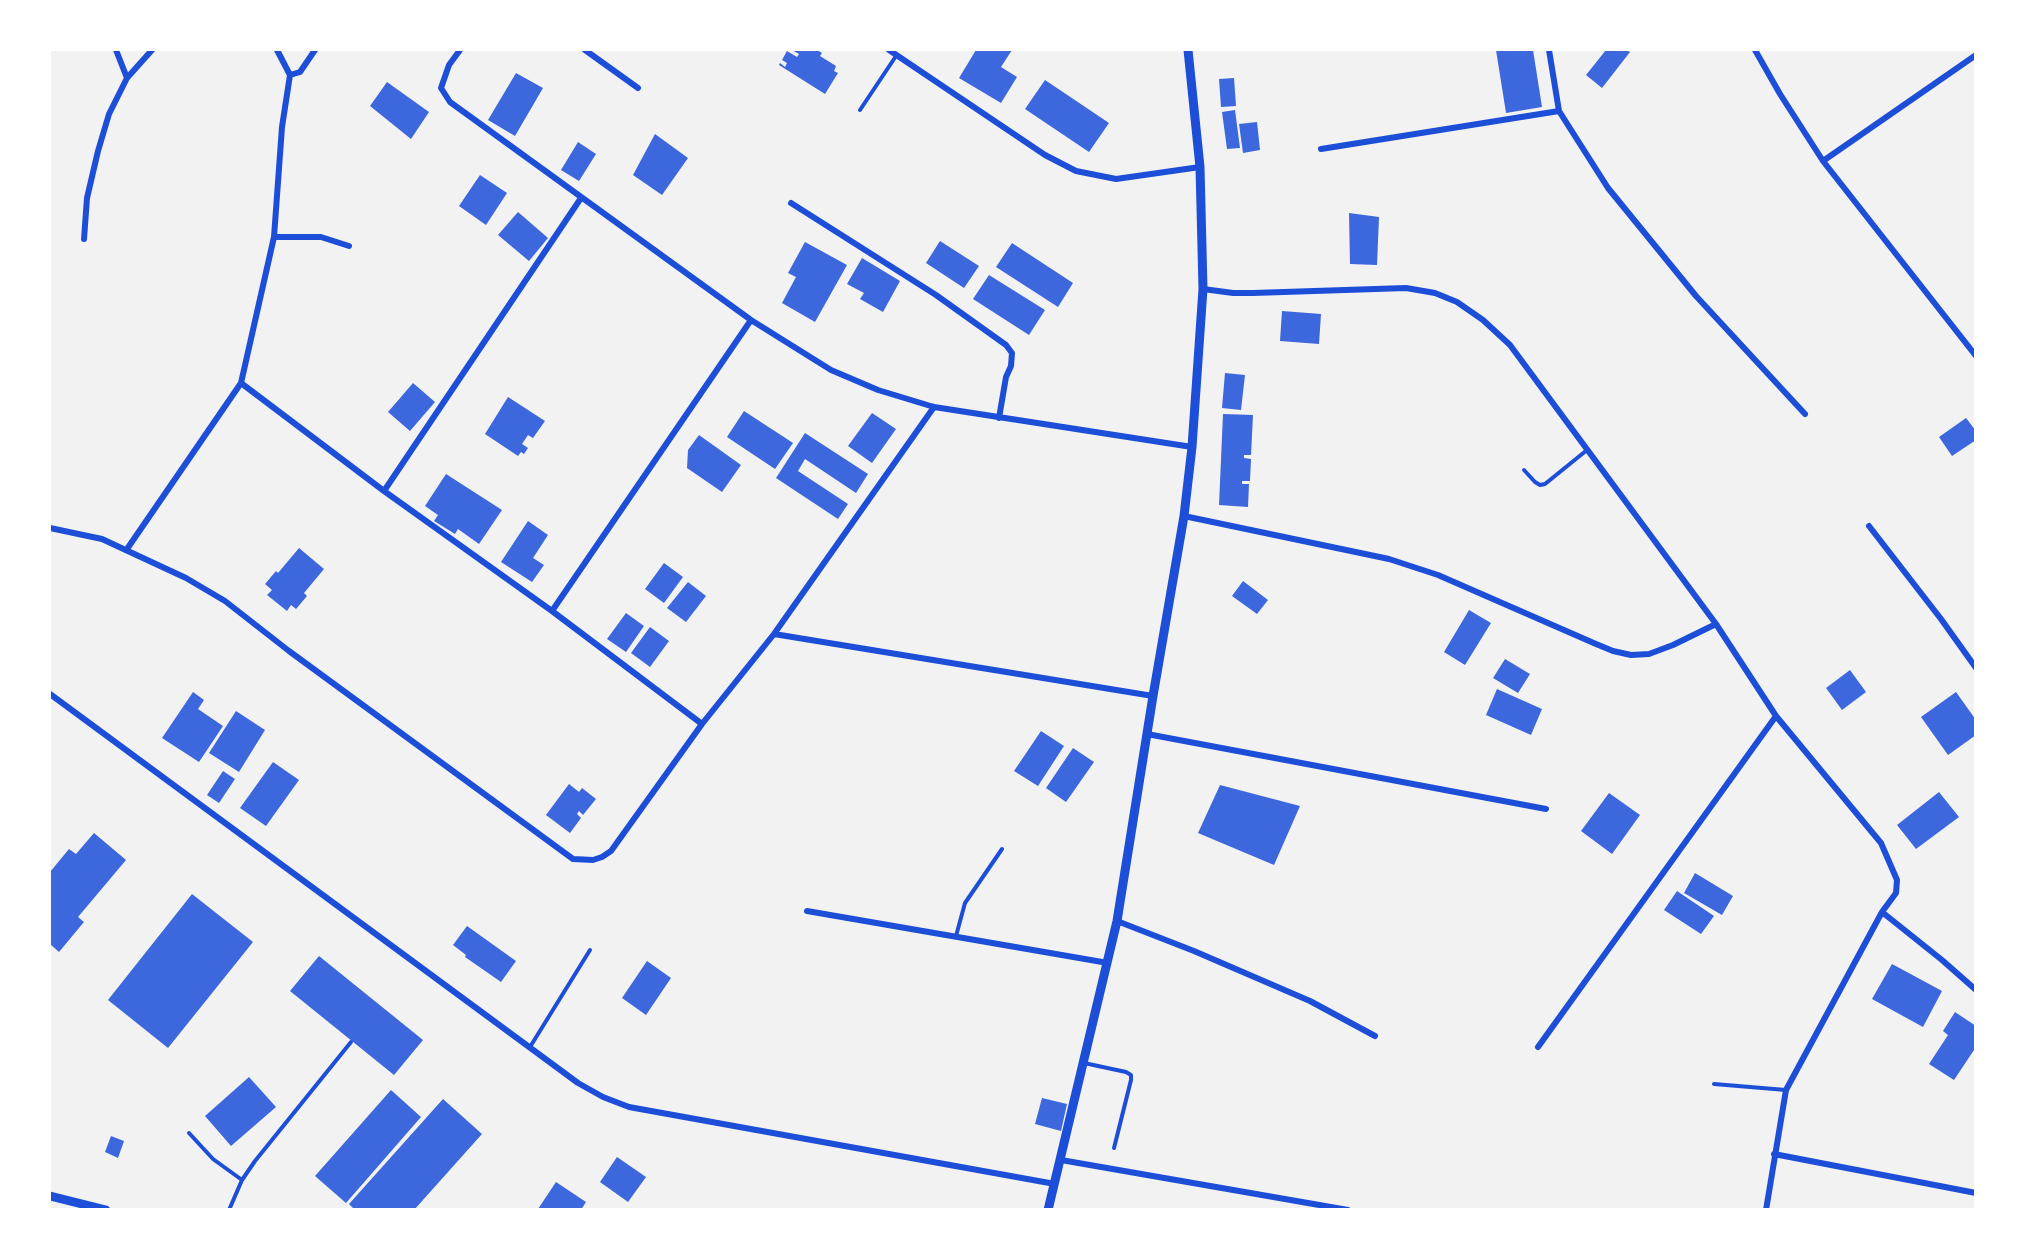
<!DOCTYPE html>
<style>
body{margin:0}
#map{position:relative;width:2025px;height:1259px;overflow:hidden;background:#f2f2f2;font-family:"Source Sans 3",sans-serif}
canvas{display:block}
.frame{position:absolute;inset:0;border:51px solid #fff;pointer-events:none}
</style>
<div id="map">
<canvas width="2025" height="1259"></canvas>
<div class="frame"></div>
</div>
<script>
const g = document.querySelector('canvas').getContext('2d');
g.lineJoin = 'round';
function paint(path, color) {
  g.fillStyle = color;
  g.fill(path, 'evenodd');
}
function toPath(rows) {
  const path = new Path2D();
  for (const r of rows) {
    path.moveTo(r[0], r[1]);
    for (let i = 2; i < r.length; i += 2) path.lineTo(r[i], r[i + 1]);
  }
  return path;
}
function stroke(path, color, width, dash) {
  g.strokeStyle = color;
  g.lineWidth = width;
  g.lineCap = dash ? 'butt' : 'round';
  g.setLineDash(dash || []);
  g.stroke(path);
}
paint(toPath([
 [792,50,817,50,822,53,820,56,836,66,834,71,838,73,825,94,779,65,780,63,785,67,787,63,782,60,787,51,797,57,799,54],
 [976,50,1012,50,1001,67,1017,77,1001,103,959,78],
 [1496,50,1533,50,1542,107,1506,113],
 [1606,50,1626,50,1630,52,1602,88,1586,75],
 [516,73,543,88,515,136,488,120],
 [1234,78,1236,106,1221,107,1219,79],
 [1045,80,1109,123,1089,152,1025,109],
 [387,82,429,112,411,139,370,106],
 [1235,110,1240,148,1227,149,1222,112],
 [1257,122,1260,150,1243,153,1239,124],
 [655,134,688,158,662,195,633,175],
 [578,142,596,154,579,181,561,170],
 [480,175,507,193,486,225,459,206],
 [518,212,548,238,529,261,498,235],
 [1349,213,1379,217,1377,265,1350,264],
 [940,241,979,266,964,288,926,263],
 [805,242,847,265,815,322,782,303,796,277,788,273],
 [1012,243,1073,283,1058,307,996,267],
 [862,258,900,281,883,312,860,299,864,293,847,284],
 [989,275,1045,310,1029,335,973,299],
 [1282,311,1321,314,1319,344,1280,341],
 [1225,373,1245,375,1241,410,1222,408],
 [413,383,435,402,410,431,388,412],
 [508,397,545,421,533,438,528,435,522,444,528,448,524,454,521,452,518,456,485,434],
 [744,411,793,443,775,469,727,437],
 [872,413,896,429,872,463,848,446],
 [1223,414,1253,415,1251,455,1244,455,1244,458,1251,459,1250,481,1242,481,1242,484,1249,484,1248,507,1219,505],
 [1966,418,1976,431,1976,440,1952,456,1939,437],
 [805,433,868,474,856,493,805,459,798,471,848,504,838,519,776,478],
 [699,435,741,465,722,492,687,468,688,450],
 [446,474,502,510,479,544,458,529,455,534,434,521,438,515,425,506],
 [528,521,548,535,533,558,544,565,532,582,501,562],
 [299,548,324,569,304,593,307,596,296,609,291,605,287,611,267,595,272,590,265,584,276,571,278,573],
 [664,563,683,577,664,603,645,589],
 [1243,581,1268,600,1257,614,1232,596],
 [688,582,706,596,686,622,667,608],
 [1469,610,1491,623,1465,665,1444,652],
 [626,613,644,626,626,652,607,639],
 [650,627,669,641,650,667,631,653],
 [1505,659,1530,674,1518,693,1493,678],
 [1850,670,1866,692,1842,710,1826,688],
 [1497,689,1542,709,1531,735,1486,715],
 [193,692,204,700,198,709,223,726,199,762,162,738],
 [1956,692,1976,720,1976,735,1948,755,1921,717],
 [236,711,265,730,239,772,209,753],
 [1041,731,1064,746,1038,786,1014,771],
 [1073,748,1094,762,1066,802,1046,788],
 [273,762,299,780,266,826,240,808],
 [223,771,235,779,219,803,207,795],
 [569,784,579,792,582,788,596,799,583,815,579,811,577,814,581,818,570,833,546,815],
 [1220,785,1300,806,1274,865,1198,833],
 [1939,792,1959,817,1916,849,1897,825],
 [1609,793,1640,815,1612,854,1581,831],
 [94,833,126,860,78,917,84,922,59,952,50,944,50,872,69,849,76,854],
 [1695,873,1733,896,1722,915,1684,893],
 [1677,891,1714,916,1701,934,1664,910],
 [192,894,253,942,168,1048,108,1000],
 [467,926,516,961,501,982,465,957,466,955,453,945],
 [319,956,423,1040,394,1075,290,991],
 [647,961,671,978,646,1015,622,998],
 [1892,964,1942,991,1923,1027,1872,999],
 [1955,1012,1976,1026,1976,1047,1954,1080,1929,1064,1948,1035,1943,1031],
 [249,1077,276,1107,231,1146,205,1116],
 [391,1090,421,1117,346,1203,315,1176],
 [1042,1098,1067,1104,1061,1131,1035,1124],
 [443,1099,482,1134,414,1210,355,1210,349,1204],
 [111,1136,124,1141,118,1158,105,1152],
 [617,1157,646,1177,628,1202,600,1182],
 [556,1182,586,1202,581,1210,538,1209]
]), '#3d67dc');
stroke(toPath([
 [860,110,896,56],
 [1524,470,1535,482,1540,485,1545,484,1587,450],
 [956,936,965,903,1002,849],
 [530,1047,590,950],
 [1084,1063,1126,1072,1131,1075,1131,1080,1114,1148],
 [1714,1084,1786,1090],
 [189,1133,213,1159,242,1180],
 [229,1210,242,1180,255,1161,351,1042]
]), '#1d4ed8', 4);
stroke(toPath([
 [116,50,127,78],
 [460,50,449,65,441,88,450,102,751,320,831,370,878,390,934,407,1192,447],
 [585,50,638,88],
 [889,50,1045,155,1076,171,1116,179,1200,167],
 [1549,50,1559,111,1608,188,1696,296,1805,414],
 [1755,50,1780,94,1823,161,1976,356],
 [290,75,300,72,315,50],
 [1321,149,1559,111],
 [1823,161,1976,55],
 [791,203,936,295,1006,345,1012,353,1011,366,1006,377,999,418],
 [274,237,321,237,349,246],
 [84,239,87,198,98,151,109,114,127,78,152,50],
 [1203,289,1233,293,1253,293,1406,288,1435,293,1457,302,1483,320,1510,345,1716,624,1776,716,1881,843,1897,880,1896,893,1882,912,1786,1090,1766,1210],
 [241,383,384,491,552,611,702,724],
 [384,491,581,198],
 [1184,516,1389,559,1438,575,1596,644,1613,651,1631,655,1649,654,1673,645,1716,624],
 [1869,526,1941,619,1976,668],
 [50,528,102,539,186,578,225,601,289,651,573,859,593,860,602,857,611,851,702,724,774,634,934,407],
 [127,549,241,383,274,237,282,127,290,75,277,50],
 [552,611,751,320],
 [774,634,1153,696],
 [50,694,578,1083,603,1097,629,1107,1055,1184],
 [1147,734,1546,809],
 [807,911,1108,963],
 [1882,912,1942,960,1976,990],
 [1117,921,1194,951,1310,1001,1375,1036],
 [1538,1047,1776,716],
 [1774,1154,1976,1193],
 [1061,1160,1348,1210]
]), '#1d4ed8', 6);
stroke(toPath([
 [50,1196,106,1210],
 [1048,1210,1117,921,1153,696,1184,516,1192,447,1203,289,1200,167,1188,50]
]), '#1d4ed8', 9);
</script>
